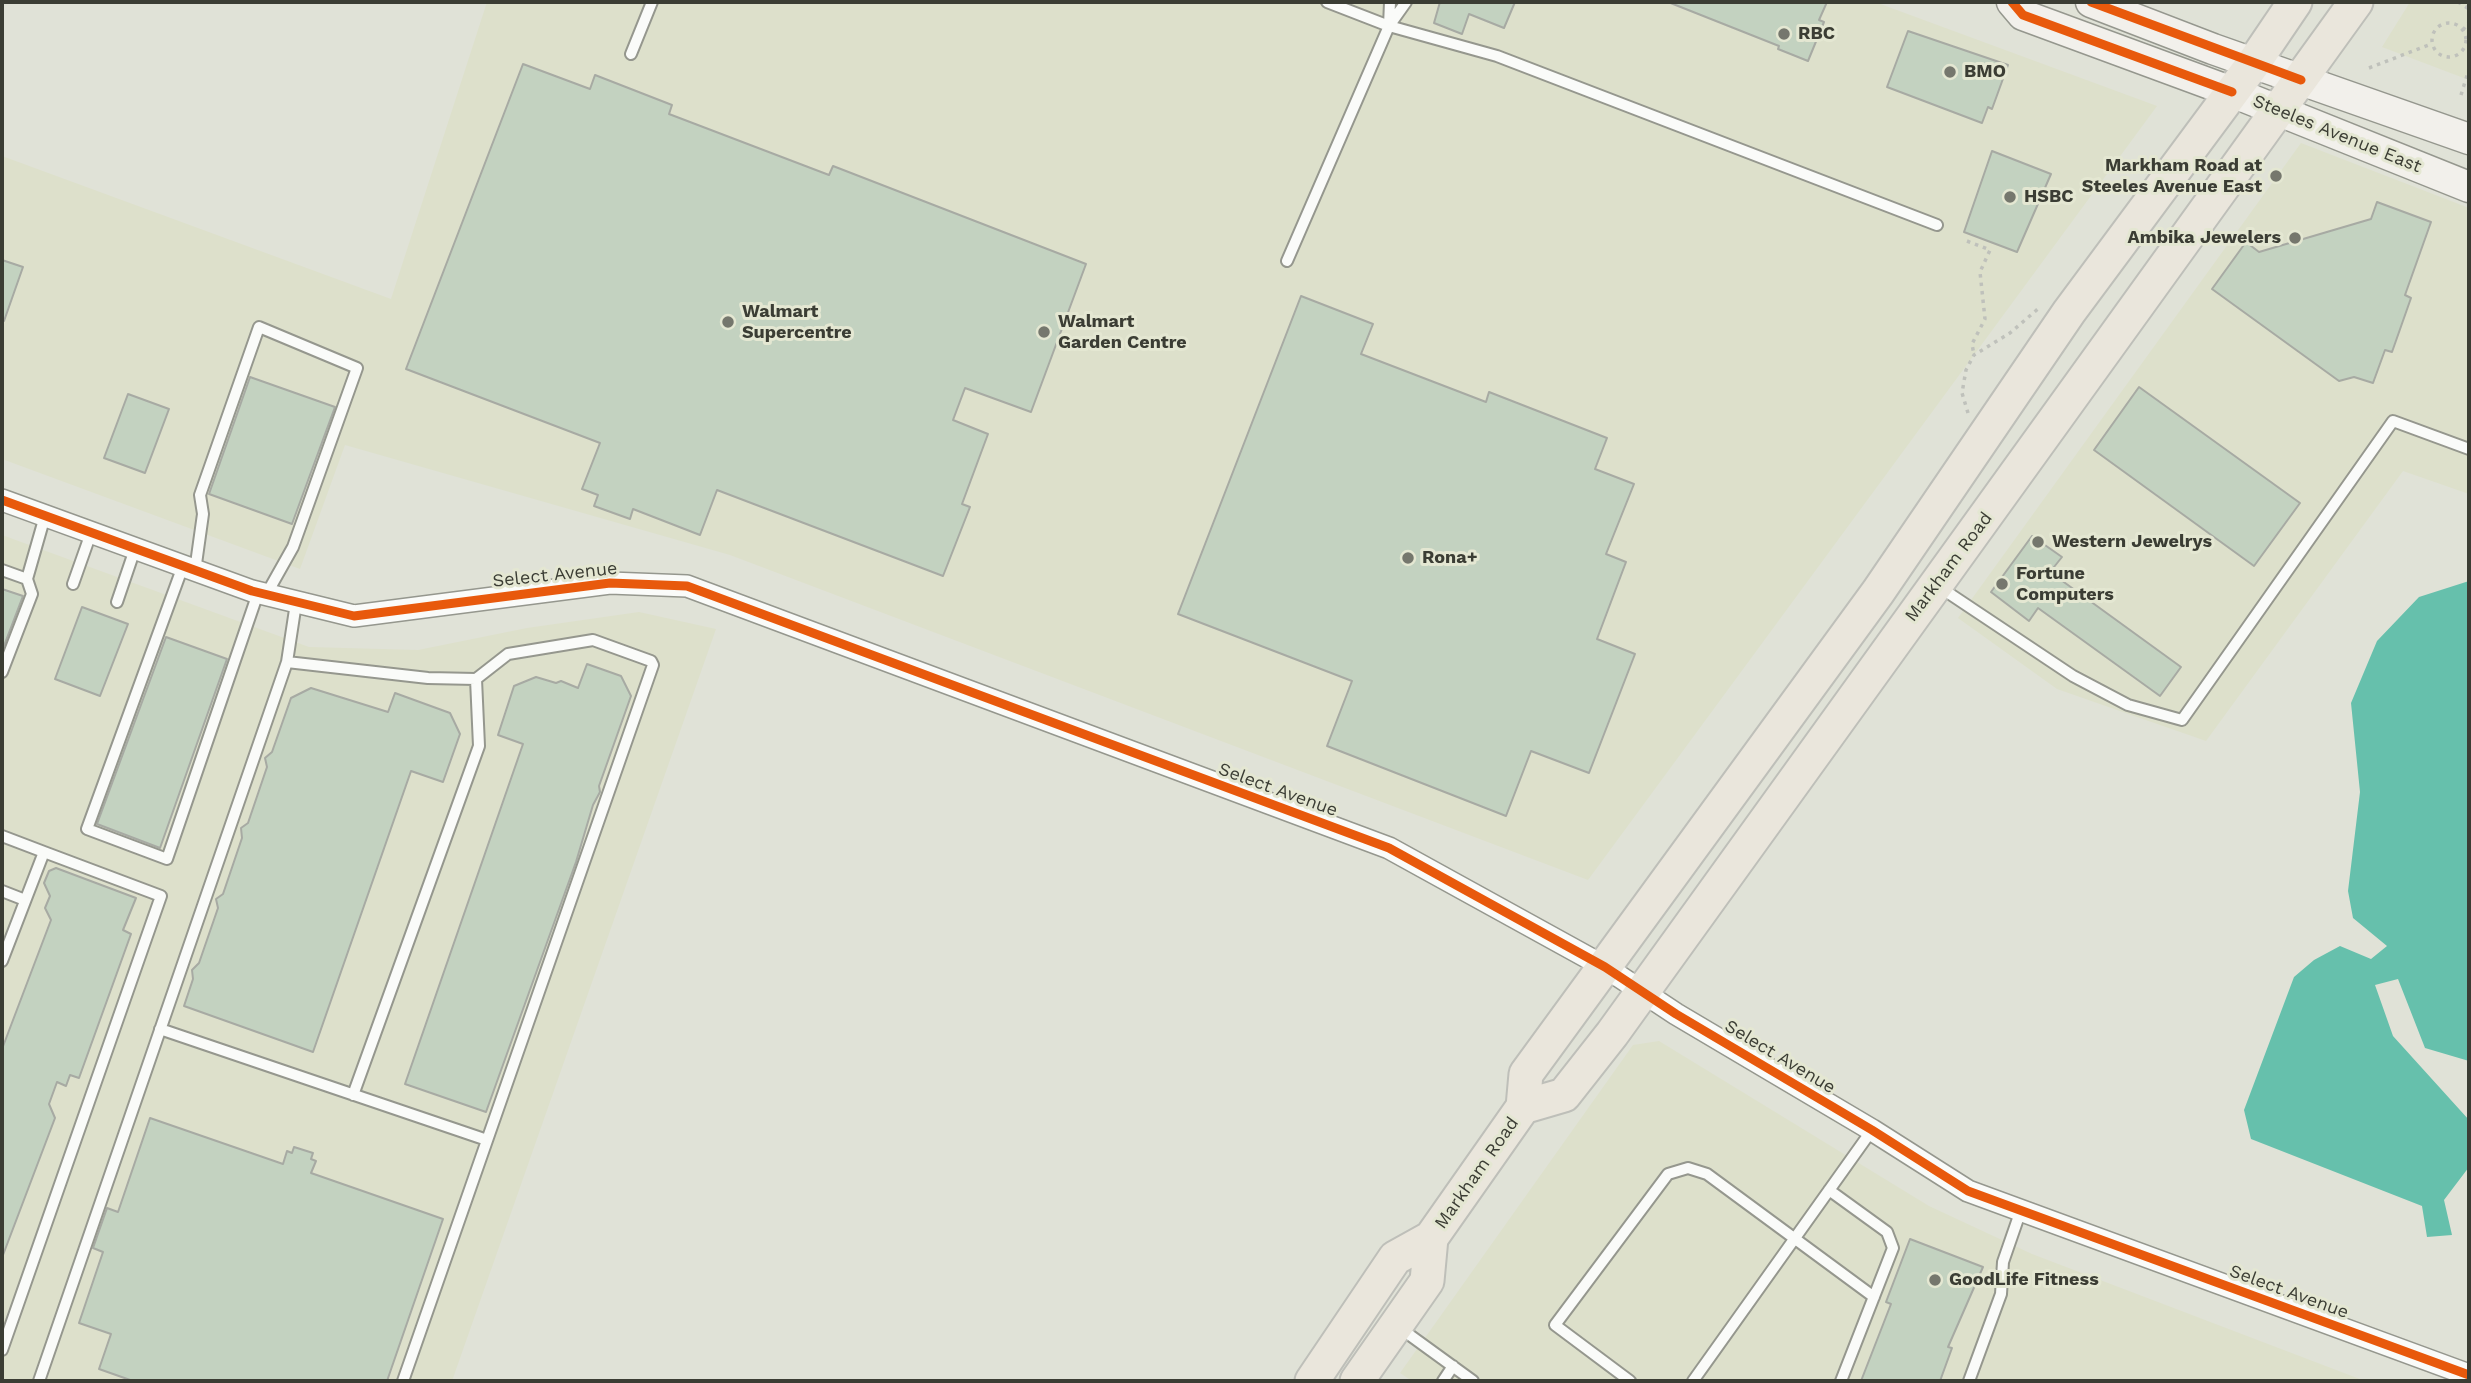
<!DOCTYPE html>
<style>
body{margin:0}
#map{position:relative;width:2471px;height:1383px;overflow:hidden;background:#e0e2d7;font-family:"Work Sans",sans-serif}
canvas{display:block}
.frame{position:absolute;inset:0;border:4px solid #3b3d34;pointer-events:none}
</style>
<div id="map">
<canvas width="2471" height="1383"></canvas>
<div class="frame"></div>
</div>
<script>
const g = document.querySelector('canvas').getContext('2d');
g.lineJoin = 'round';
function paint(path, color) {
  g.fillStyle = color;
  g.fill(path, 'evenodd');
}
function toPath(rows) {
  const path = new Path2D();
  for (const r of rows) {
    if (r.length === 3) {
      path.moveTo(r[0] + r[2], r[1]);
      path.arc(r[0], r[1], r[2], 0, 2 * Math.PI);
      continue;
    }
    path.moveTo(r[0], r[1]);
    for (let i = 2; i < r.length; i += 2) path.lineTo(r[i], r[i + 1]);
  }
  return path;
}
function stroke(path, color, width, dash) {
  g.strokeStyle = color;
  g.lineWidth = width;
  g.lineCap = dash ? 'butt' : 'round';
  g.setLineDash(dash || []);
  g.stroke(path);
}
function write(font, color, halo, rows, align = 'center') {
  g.font = font + ' "Work Sans",sans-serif';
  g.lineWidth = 6;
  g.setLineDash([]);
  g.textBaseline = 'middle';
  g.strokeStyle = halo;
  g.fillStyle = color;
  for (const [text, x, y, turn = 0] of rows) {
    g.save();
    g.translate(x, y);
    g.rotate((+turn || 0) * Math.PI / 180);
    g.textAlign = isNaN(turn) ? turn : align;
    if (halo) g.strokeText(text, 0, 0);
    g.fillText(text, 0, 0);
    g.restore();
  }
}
paint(toPath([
 [487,2,1875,2,2157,106,1588,880,730,555,345,445,300,569,2,459,2,156,391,299],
 [2410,2,2469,2,2469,80,2382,47],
 [2301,143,2469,208,2469,494,2403,471,2206,741,2057,689,1958,618],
 [2,535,309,647,418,650,527,628,639,612,716,629,452,1381,2,1381],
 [1659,1041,1929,1206,2032,1254,2365,1381,1412,1381,1400,1373,1633,1045]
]), '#dde0cb');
paint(toPath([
 [2469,581,2469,1061,2425,1048,2398,979,2375,985,2393,1036,2469,1120,2469,1167,2444,1200,2452,1235,2427,1237,2422,1206,2251,1139,2244,1110,2294,977,2314,960,2340,946,2371,959,2387,946,2353,918,2348,891,2360,792,2351,703,2377,641,2419,597]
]), '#66c0ac');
const building = toPath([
 [1440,2,1515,2,1504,28,1469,14,1462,34,1434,23,1440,2],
 [1668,2,1827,2,1819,20,1824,22,1808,61,1778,49,1779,46,1668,2],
 [1908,31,2008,65,1992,109,1988,107,1982,123,1887,87,1908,31],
 [523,64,590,89,595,75,672,105,669,114,829,175,833,166,1086,264,1031,412,965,388,953,420,988,434,962,504,970,507,943,576,717,490,700,535,633,509,630,519,594,506,598,495,582,489,600,443,406,369,523,64],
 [1992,151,2051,174,2017,252,1964,232,1992,151],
 [2377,202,2431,222,2405,295,2411,298,2392,352,2385,350,2373,383,2354,377,2339,381,2212,289,2246,242,2259,252,2371,219,2377,202],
 [2,260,23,267,4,321,2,320,2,260],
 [1301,296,1373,324,1361,354,1486,402,1489,392,1607,438,1595,469,1634,484,1606,554,1626,562,1597,639,1635,654,1589,773,1531,751,1506,816,1327,746,1352,681,1178,614,1301,296],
 [250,377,335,407,292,524,209,494,250,377],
 [2139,387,2300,503,2254,566,2094,450,2139,387],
 [128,394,169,409,145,473,104,458,128,394],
 [2032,536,2062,557,2050,572,2181,667,2160,696,2038,608,2029,621,1991,592,2032,536],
 [2,589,23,596,2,651,2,589],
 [82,607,128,624,100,696,55,679,82,607],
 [166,637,227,659,160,848,97,824,166,637],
 [587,664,621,676,631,696,599,786,600,792,593,805,576,862,486,1112,405,1084,523,744,498,735,514,686,536,677,556,683,561,681,578,688,587,664],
 [311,688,388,712,395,693,450,713,460,734,443,782,411,771,313,1052,184,1006,193,979,192,970,199,963,218,908,216,899,223,894,242,838,241,828,248,823,267,767,265,758,272,752,291,698,311,688],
 [56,868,136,898,123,930,131,934,79,1078,70,1075,66,1086,57,1082,49,1104,55,1118,3,1255,2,1049,51,920,45,908,50,896,44,883,49,871,56,868],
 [150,1118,283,1164,287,1151,292,1153,294,1147,313,1153,311,1159,316,1161,311,1173,443,1219,387,1381,133,1381,99,1369,111,1334,79,1323,103,1252,93,1248,107,1208,118,1212,150,1118],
 [1910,1239,1983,1267,1948,1347,1952,1348,1940,1381,1861,1381,1891,1304,1886,1302,1910,1239]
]);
paint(building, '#c3d2c0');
stroke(building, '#a7aaa3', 2);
const service = toPath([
 [1327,2,1389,26,1497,56,1937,225],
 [1389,26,1390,2],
 [631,54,652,2],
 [1287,261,1389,26,1406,2],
 [183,566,87,829,167,859,258,593],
 [2,570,27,579],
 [195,571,203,514,200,495,259,327,357,368,293,547,266,595],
 [73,584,91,533],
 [1938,586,2073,676,2128,705,2182,720,2393,421,2469,449],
 [117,602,135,549],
 [287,662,428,678,476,679,508,654,593,640,651,661,653,665,403,1381],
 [2,672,32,594,27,579,45,516],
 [2,836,44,852,2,961],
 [2,891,25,900],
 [160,1029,487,1140],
 [353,1095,479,746,476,679],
 [1829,1190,1887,1232,1893,1248,1841,1381],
 [1400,1328,1473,1381],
 [2,1350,161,896,44,852],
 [39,1381,287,662,296,603],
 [1443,1381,1453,1366],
 [1630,1381,1555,1325,1668,1174,1688,1168,1707,1174,1874,1297],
 [1693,1381,1872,1130],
 [1969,1381,2001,1294,2003,1262,2021,1210]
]);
const minor = toPath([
 [2,500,252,591,354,616,610,583,687,586,1389,848,1605,967,1676,1014,1872,1130,1968,1191,2469,1375]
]);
const secondary = toPath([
 [2012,2,2023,15,2232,92,2469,187],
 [2091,2,2213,49,2469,139]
]);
const primary = toPath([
 [1523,1107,1564,1095,1612,1034,2356,2],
 [1312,1381,1395,1258,1431,1238,1523,1107,1526,1074,1878,592,2069,312,2253,64,2295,2],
 [1357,1381,1427,1281,1431,1238]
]);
stroke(service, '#95978e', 14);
stroke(minor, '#95978e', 24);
stroke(secondary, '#95978e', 33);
stroke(primary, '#bebfb9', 37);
stroke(toPath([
 [2458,2,2469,9],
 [2449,40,17],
 [2463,30,2469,22],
 [2369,68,2431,44],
 [2461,95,2469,69],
 [1967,241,1990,250,1980,272,1985,319,1972,344,1974,355],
 [1968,413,1962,393,1966,370,1974,355,2010,333,2039,308]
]), '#bfc1bb', 3.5, [3.5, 5]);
stroke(service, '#fafbf9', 10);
stroke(minor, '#fafbf9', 21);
stroke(secondary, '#f2f0eb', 30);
stroke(primary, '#eae6dc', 33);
stroke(toPath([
 [2012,2,2023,15,2232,92],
 [2091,2,2301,80],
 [2,500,252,591,354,616,610,583,687,586,1389,848,1605,967,1676,1014,1872,1130,1968,1191,2469,1375]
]), '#e8590c', 9);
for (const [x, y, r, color] of [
 [1784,34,7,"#75776d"],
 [1950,72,7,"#75776d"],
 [2276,176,7,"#75776d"],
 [2010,197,7,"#75776d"],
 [2295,238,7,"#75776d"],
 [728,322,7,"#75776d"],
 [1044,332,7,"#75776d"],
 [2038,542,7,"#75776d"],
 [1408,558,7,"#75776d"],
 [2002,584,7,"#75776d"],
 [1935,1280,7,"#75776d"]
]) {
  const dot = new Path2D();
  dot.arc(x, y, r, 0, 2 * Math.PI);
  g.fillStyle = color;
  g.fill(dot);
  stroke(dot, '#e4e7d2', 2.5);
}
write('bold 18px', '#3b3d34', '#e4e7d2', [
 ["RBC",1798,34],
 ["BMO",1964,72],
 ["Markham Road at",2262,166,"right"],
 ["Steeles Avenue East",2262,187,"right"],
 ["HSBC",2024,197],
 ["Ambika Jewelers",2281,238,"right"],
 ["Walmart",742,312],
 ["Supercentre",742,333],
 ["Walmart",1058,322],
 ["Garden Centre",1058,343],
 ["Western Jewelrys",2052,542],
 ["Rona+",1422,558],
 ["Fortune",2016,574],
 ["Computers",2016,595],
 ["GoodLife Fitness",1949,1280]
], 'left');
write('18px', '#3b3d34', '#e4e7d2', [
 ["Steeles Avenue East",2337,134,22],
 ["Markham Road",1949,567,-53],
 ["Select Avenue",555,575,-6],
 ["Select Avenue",1278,790,20],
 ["Select Avenue",1780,1057,31],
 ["Markham Road",1477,1173,-55],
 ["Select Avenue",2289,1292,20]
]);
</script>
